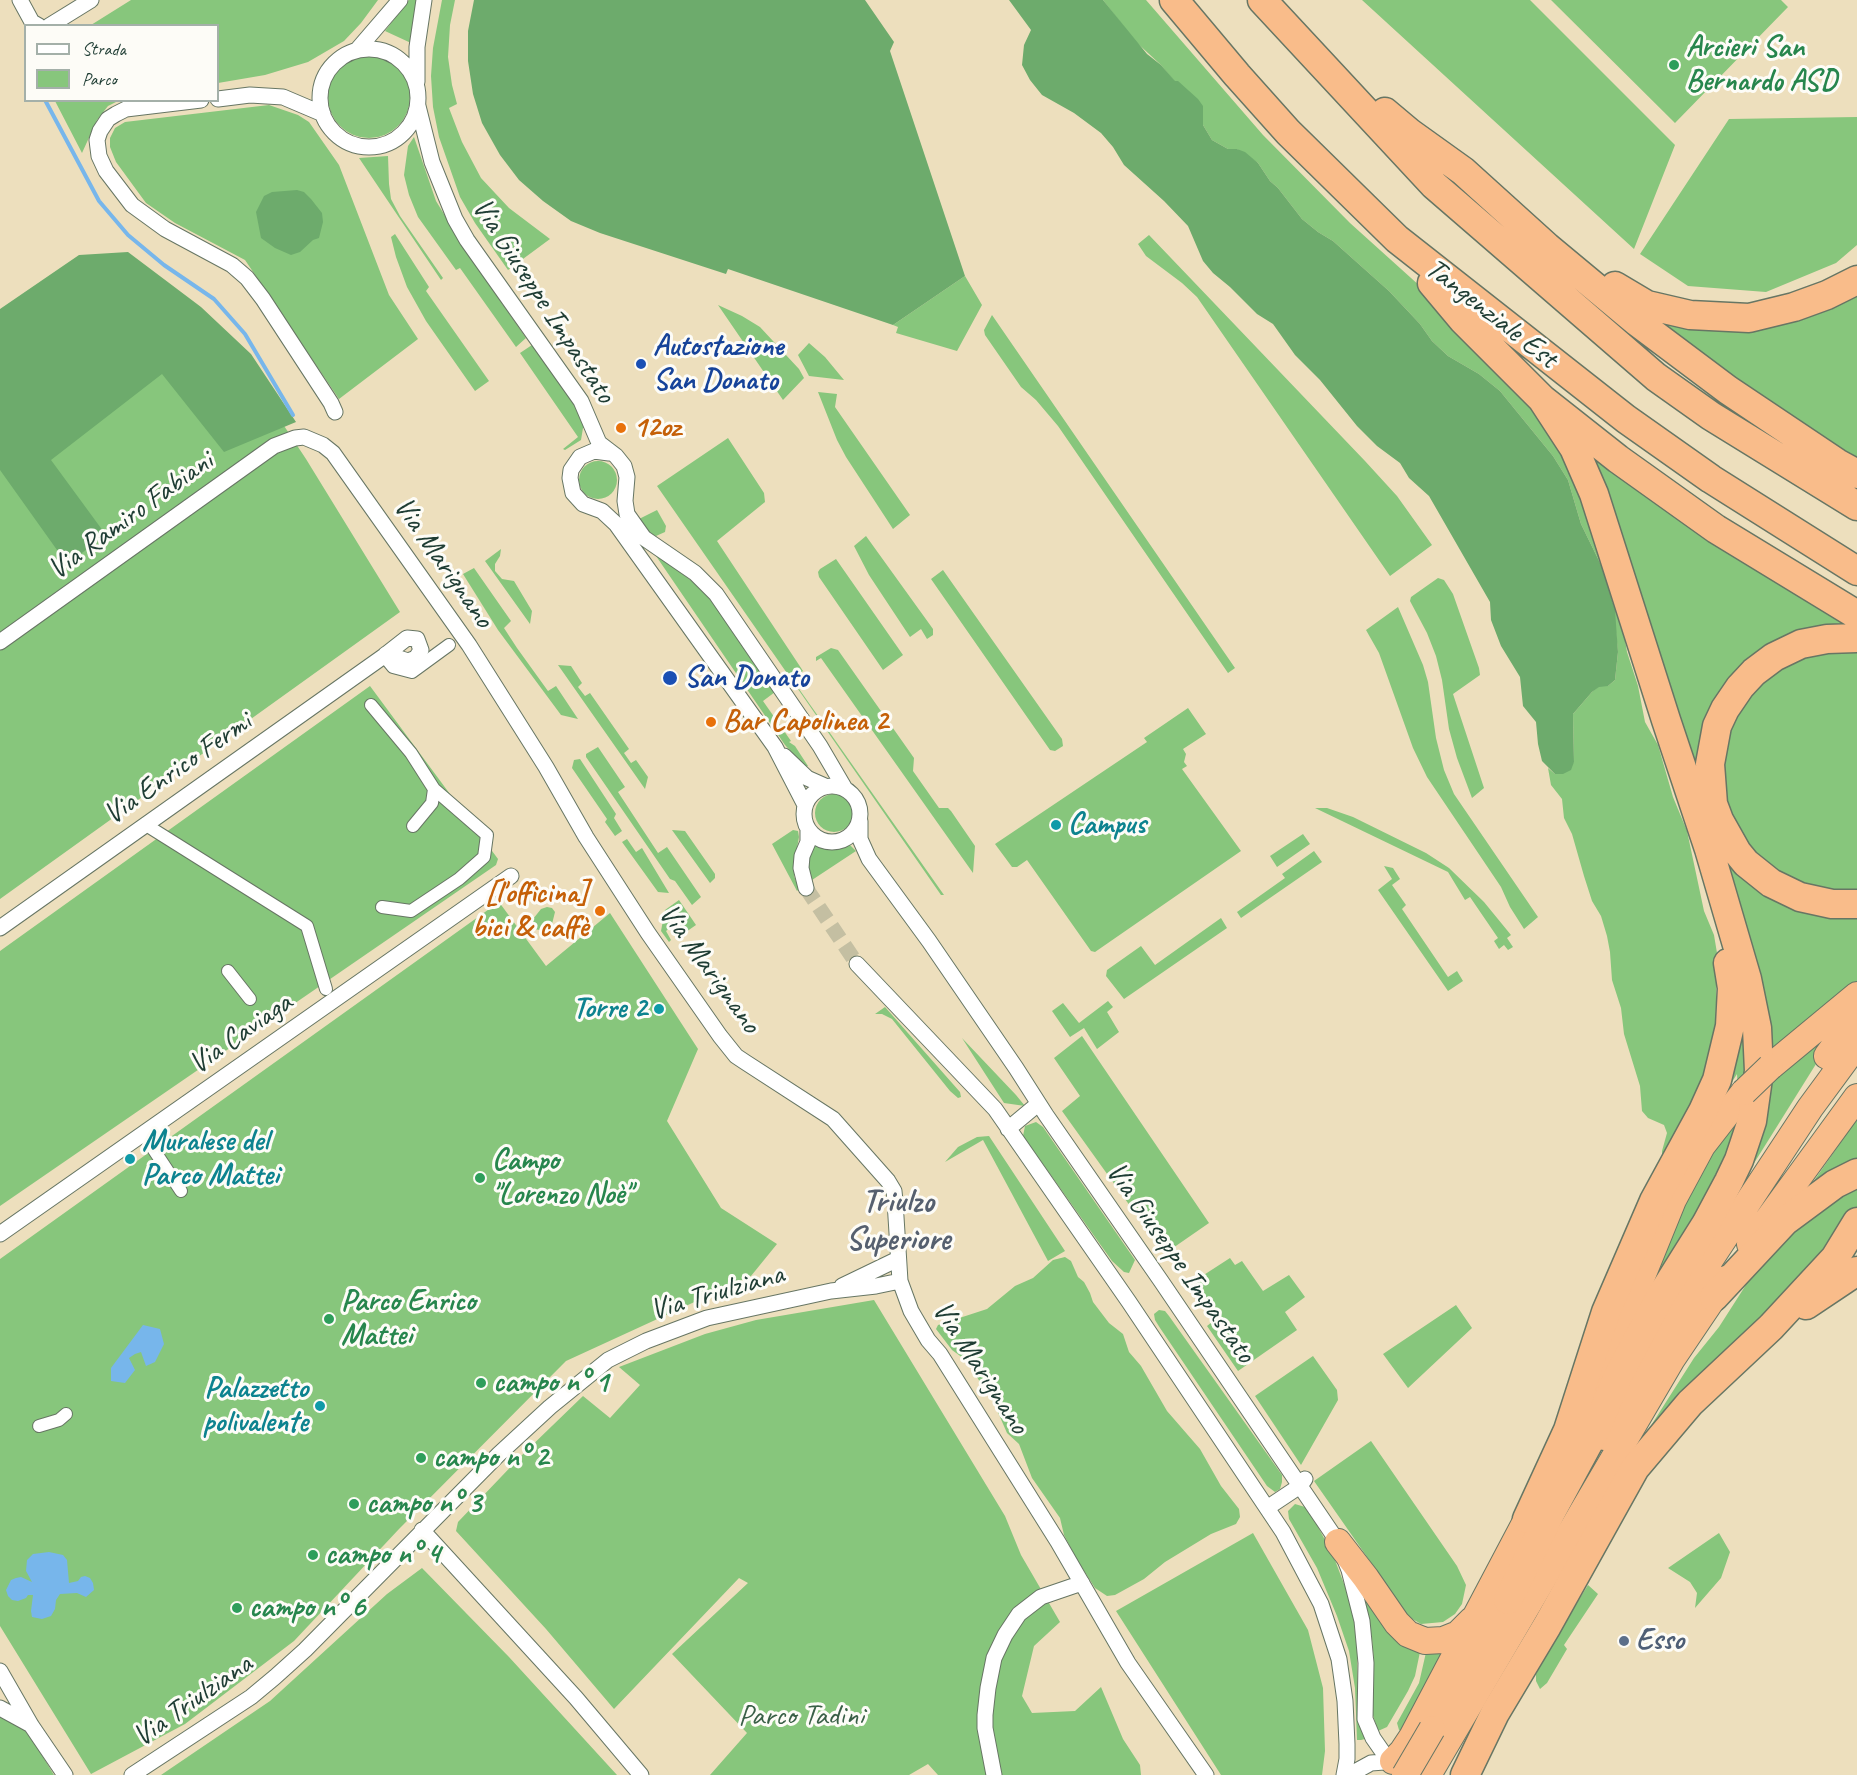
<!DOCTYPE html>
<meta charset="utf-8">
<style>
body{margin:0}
#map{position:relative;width:1857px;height:1775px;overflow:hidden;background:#eddfbd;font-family:Caveat,sans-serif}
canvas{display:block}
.legend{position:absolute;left:24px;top:24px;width:195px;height:78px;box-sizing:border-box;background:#fdfcf7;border:2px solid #a4b0a9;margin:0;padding:8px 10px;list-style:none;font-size:18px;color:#1f3d34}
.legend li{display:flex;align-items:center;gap:12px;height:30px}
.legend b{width:30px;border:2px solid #a4b0a9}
</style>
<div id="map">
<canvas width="1857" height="1775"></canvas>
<ul class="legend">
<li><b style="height:8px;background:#fff"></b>Strada</li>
<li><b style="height:16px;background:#87c67c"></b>Parco</li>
</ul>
</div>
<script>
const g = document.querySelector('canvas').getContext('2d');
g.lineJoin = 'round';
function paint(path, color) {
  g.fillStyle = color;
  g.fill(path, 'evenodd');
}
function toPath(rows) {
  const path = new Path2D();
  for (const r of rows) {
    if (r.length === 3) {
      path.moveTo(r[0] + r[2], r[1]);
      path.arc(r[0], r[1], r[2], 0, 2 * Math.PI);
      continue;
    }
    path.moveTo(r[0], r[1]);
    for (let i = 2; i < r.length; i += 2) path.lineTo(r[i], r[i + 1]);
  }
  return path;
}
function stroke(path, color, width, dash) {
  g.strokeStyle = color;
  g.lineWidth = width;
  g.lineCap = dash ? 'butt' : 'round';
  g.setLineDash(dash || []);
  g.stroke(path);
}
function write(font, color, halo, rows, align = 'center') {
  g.font = font + ' Caveat,sans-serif';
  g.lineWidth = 6;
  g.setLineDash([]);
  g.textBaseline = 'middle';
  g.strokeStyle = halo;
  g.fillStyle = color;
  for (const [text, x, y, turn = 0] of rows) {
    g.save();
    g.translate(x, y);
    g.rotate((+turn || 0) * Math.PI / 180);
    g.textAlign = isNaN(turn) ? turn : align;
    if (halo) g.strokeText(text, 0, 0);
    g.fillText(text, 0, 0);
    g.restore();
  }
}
paint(toPath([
 [131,0,378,0,361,23,344,41,308,62,265,75,218,83,218,26,91,25],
 [409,0,418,0,411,43,385,31],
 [442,0,455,0,450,25,448,57,452,85,457,104,449,108,462,142,481,178,509,208,550,239,508,270,475,223,460,197,439,137,433,107,431,76,433,48],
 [1103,0,1146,0,1263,135,1350,223,1421,287,1538,411,1576,470,1624,634,1627,652,1638,686,1645,722,1658,745,1673,797,1687,831,1704,911,1714,935,1717,953,1715,1051,1691,1111,1662,1159,1662,1151,1667,1133,1664,1125,1648,1118,1642,1111,1640,1086,1624,1034,1621,1008,1612,980,1610,952,1607,936,1601,916,1592,901,1584,876,1572,834,1564,818,1562,799,1551,785,1548,768,1555,774,1574,762,1573,714,1592,692,1599,686,1608,686,1615,680,1618,652,1613,602,1602,567,1581,524,1568,480,1553,456,1500,391,1479,374,1448,356,1432,341,1420,324,1389,291,1333,241,1318,232,1302,219,1278,188,1270,181,1258,163,1237,149,1228,149,1212,140,1203,125,1203,116,1161,65,1135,41],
 [1362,0,1530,0,1675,145,1634,249],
 [1551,0,1781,0,1788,7,1675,123],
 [369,97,41],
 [55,101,118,101,108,106,97,120,82,153],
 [269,105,298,115,309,122,339,165,389,295,418,339,339,399,245,260,175,223,146,203,116,162,110,147,110,138,115,128,125,122],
 [1857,117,1857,245,1836,263,1766,292,1688,286,1640,254,1729,119],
 [414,137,436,201,472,260,526,338,516,347,460,268,456,270,418,217,409,195,404,175,408,146],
 [388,156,389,184,391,199,400,216,443,278,441,280,359,158],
 [395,234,429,287,426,291,489,381,475,391,426,321,407,287,396,257,391,237],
 [1149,235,1365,461,1397,496,1432,545,1390,576,1197,297,1182,283,1146,256,1138,244],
 [965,276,982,305,957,351,896,333,898,327,893,325],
 [1857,289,1857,458,1852,457,1665,331,1653,310,1697,320],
 [718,305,742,316,760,327,799,369,804,378,783,400],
 [0,315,251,376,306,459,400,612,0,899],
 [992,315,1235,668,1228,673,1058,426,1036,400,1021,387,985,335,984,330],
 [809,343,825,357,844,380,809,376,798,355],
 [532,345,579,410,585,427,583,428,581,440,565,450,563,449,578,437,520,353],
 [818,392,837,394,835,407,910,515,893,529,846,457,837,440],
 [728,438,764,493,765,502,717,541,803,671,792,679,944,895,941,895,657,486],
 [1585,441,1857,622,1720,701,1729,853,1857,911,1857,985,1765,1057,1753,948],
 [598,480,19],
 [657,510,666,526,665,532,656,536,649,534,639,519],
 [866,536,933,629,933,635,927,639,921,629,910,637,869,575,854,546],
 [501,549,500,556,495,564,495,571,502,579,514,581,532,611,530,624,485,561],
 [654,553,704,590,775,692,763,701,791,741,789,742,795,746,808,766,805,767,785,745],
 [836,559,903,655,883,670,819,577,818,572,820,569],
 [474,568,511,621,504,628,517,648,548,691,556,686,578,719,561,715,498,630,463,574],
 [943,570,1062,739,1063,746,1055,751,1050,750,931,579],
 [1438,578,1444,580,1453,594,1479,668,1480,675,1453,694,1484,788,1472,798,1457,758,1449,729,1442,680,1436,656,1427,633,1410,601,1411,597],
 [1398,607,1423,665,1428,682,1436,738,1444,770,1454,794,1538,917,1524,929,1510,907,1501,887,1427,777,1413,748,1379,653,1366,630],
 [831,648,838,650,914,758,913,771,939,808,948,808,951,811,975,846,973,873,821,658,816,661,816,657],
 [1857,650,1857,896,1810,893,1759,861,1727,813,1722,741,1751,685,1804,652],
 [558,665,571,666,582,683,578,687,585,696,590,693,629,749,624,753,631,763,636,760,648,777,645,789],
 [370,686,498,859,496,865,0,1206,0,951],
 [1188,708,1206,734,1183,749,1186,754,1184,762,1187,766,1182,769,1241,851,1095,952,1091,951,1027,860,1017,867,1012,867,995,844,1147,742,1144,738],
 [598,747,625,787,618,792,658,853,667,847,701,897,692,905,675,881,670,879,586,757,586,754],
 [580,759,616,814,614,818,622,831,615,836,605,822,607,819,572,768,574,760],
 [834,813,19],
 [1315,808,1327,808,1353,817,1426,853,1449,868,1484,902,1511,935,1507,938,1513,947,1508,950,1504,945,1499,949,1494,941,1498,938,1470,897,1465,900,1448,872],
 [672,830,685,831,715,874,715,878,710,883],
 [793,830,798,831,799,837,794,865,794,876,799,889,797,891,772,844],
 [1303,834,1310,844,1277,867,1270,856],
 [627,839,636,852,642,848,669,893,658,892,622,842],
 [814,844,834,849,850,845,856,851,812,880,807,873,810,850],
 [1314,851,1322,862,1241,918,1237,912,1285,878,1282,874],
 [1384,866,1393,868,1400,879,1392,885,1406,905,1402,909,1448,977,1457,971,1463,981,1448,991,1378,890,1392,879],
 [679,900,696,925,683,934,675,924,666,931,671,940,669,942,661,931,665,910],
 [499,902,546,966,610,913,698,1049,667,1121,721,1208,777,1244,751,1276,566,1361,399,1529,294,1641,185,1724,91,1774,0,1626,0,1259],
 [547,907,552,908,555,912,552,924,540,930,533,929,531,925,533,919,541,909],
 [1221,918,1227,928,1124,999,1106,976,1107,970,1141,946,1155,965],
 [1108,1001,1113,1007,1107,1012,1119,1032,1097,1049,1084,1028,1070,1037,1052,1011,1063,1003,1079,1023],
 [885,1007,960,1092,961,1097,958,1098,950,1091,892,1019,882,1014,875,1014],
 [1739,1007,1750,1064,1731,1151,1641,1316,1665,1234,1739,1106,1737,1074,1712,1114],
 [1846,1016,1731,1200,1770,1077],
 [1082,1036,1209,1223,1170,1250,1163,1252,1062,1111,1080,1096,1054,1058],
 [962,1038,1016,1095,1025,1106,1004,1103],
 [1857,1119,1857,1164,1804,1195],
 [1036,1122,1043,1127,1135,1260,1129,1273,1124,1272,1112,1261,1023,1136,1025,1126],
 [989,1136,1065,1251,1048,1261,983,1140,945,1162,958,1147,977,1137],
 [1857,1184,1857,1211,1838,1243,1645,1435,1694,1358,1719,1327,1760,1263,1786,1234],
 [1065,1257,1071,1261,1078,1277,1084,1282,1090,1293,1093,1302,1109,1323,1123,1334,1129,1352,1141,1366,1167,1411,1200,1449,1221,1486,1239,1509,1240,1517,1236,1524,1211,1534,1165,1562,1144,1579,1115,1595,1107,1596,1095,1588,1076,1558,1064,1535,1060,1518,1032,1478,1019,1444,1007,1433,986,1385,980,1382,967,1361,952,1350,936,1329,938,1325,987,1309,1015,1286,1033,1278,1053,1260],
 [1230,1258,1235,1265,1242,1261,1263,1291,1289,1275,1305,1297,1285,1312,1297,1330,1238,1371,1207,1326,1218,1317,1196,1280],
 [874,1300,1005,1516,1021,1555,1060,1622,1034,1646,1022,1696,1032,1713,1075,1711,1101,1687,1123,1739,1140,1765,1141,1775,938,1775,928,1764,909,1775,710,1775,747,1733,672,1654,748,1583,739,1578,614,1709,546,1629,456,1531,458,1522,522,1455,583,1396,610,1418,640,1385,619,1367,705,1334,756,1320],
 [1456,1305,1472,1328,1408,1388,1383,1354],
 [1159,1310,1165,1311,1169,1316,1282,1475,1282,1482,1280,1489,1275,1492,1267,1486,1160,1328,1155,1320,1154,1314],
 [1313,1356,1337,1390,1338,1400,1301,1465,1255,1396],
 [1371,1441,1457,1566,1466,1585,1462,1604,1455,1614,1443,1622,1421,1624,1409,1617,1314,1481],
 [1295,1504,1305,1507,1316,1523,1333,1555,1349,1597,1354,1622,1357,1651,1358,1717,1365,1739,1361,1740,1357,1740,1355,1688,1349,1651,1337,1616,1317,1568,1289,1519,1288,1511],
 [1253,1533,1308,1630,1323,1688,1325,1751,1322,1775,1221,1775,1116,1611],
 [1719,1533,1730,1552,1721,1578,1695,1608,1697,1593,1690,1582,1668,1568],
 [422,1568,509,1657,617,1775,161,1775,270,1701,387,1594],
 [1361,1584,1421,1647,1415,1676,1408,1691,1387,1727,1378,1731,1372,1712,1374,1661,1372,1639],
 [1588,1585,1598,1594,1564,1645,1567,1649,1547,1683,1540,1689,1536,1681,1536,1674,1542,1659],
 [1448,1646,1403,1732,1399,1730,1397,1723,1419,1683,1427,1648],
 [0,1714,26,1729,54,1775,0,1775]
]), '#87c67c');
paint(toPath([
 [474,0,865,0,894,42,890,51,965,276,893,325,728,269,726,274,600,233,571,221,543,201,519,180,500,155,482,123,473,94,468,61,468,31],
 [1009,0,1103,0,1147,54,1161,65,1175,81,1178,81,1198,99,1203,106,1203,125,1212,140,1228,149,1237,149,1245,152,1258,163,1270,181,1278,188,1302,219,1318,232,1333,241,1389,291,1420,324,1432,341,1448,356,1479,374,1500,391,1553,456,1568,480,1581,524,1602,567,1615,610,1618,652,1615,680,1608,686,1599,687,1592,692,1573,714,1574,762,1571,770,1563,774,1555,774,1542,761,1538,744,1536,722,1523,706,1520,677,1501,646,1491,620,1490,602,1429,496,1409,478,1400,463,1377,446,1357,426,1320,380,1295,355,1273,324,1257,314,1230,287,1213,273,1203,261,1188,226,1164,201,1124,165,1113,147,1101,133,1074,113,1042,95,1030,80,1022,65,1024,45,1031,30],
 [297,190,304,192,311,199,322,213,323,222,319,238,313,240,300,252,291,255,275,248,261,238,256,212,264,196,272,192],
 [128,252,201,307,251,354,296,422,224,452,162,374,51,460,106,535,67,564,0,470,0,309,79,255]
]), '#6dab6c');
paint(toPath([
 [143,1325,160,1329,164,1344,155,1362,146,1366,141,1352,135,1354,129,1358,135,1370,125,1383,111,1381,111,1368],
 [49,1552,63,1555,67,1560,69,1583,78,1581,81,1577,85,1576,90,1578,93,1583,94,1590,86,1597,77,1593,60,1594,56,1600,55,1609,51,1616,42,1619,32,1617,31,1611,33,1595,28,1595,26,1598,18,1601,12,1600,8,1596,6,1590,11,1580,16,1578,21,1577,32,1582,26,1571,27,1560,33,1554]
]), '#77b6eb');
stroke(toPath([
 [45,100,99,201,128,235,164,265,214,299,245,334,293,415]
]), '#77b6eb', 4);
stroke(toPath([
 [806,888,857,964]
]), '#c4bfa2', 15, [15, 8]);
const pedestrian = toPath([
 [384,656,393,667,412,672,449,645],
 [371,705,411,753,434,789,432,803,413,826],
 [146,825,307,926,326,989],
 [382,907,411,911,459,879,484,857,487,835,434,789],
 [228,971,250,999],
 [152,1147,181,1191],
 [39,1426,59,1420,66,1414]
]);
const minor = toPath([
 [20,0,32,22,39,26],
 [49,26,91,0],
 [369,98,49],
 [357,50,400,0],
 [417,82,417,47,424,0],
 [218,99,250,95,283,97,323,114],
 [201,100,126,109,116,114,108,119,100,131,97,140,99,156,106,171,132,205,165,229,232,265,247,278,263,299,331,403,335,412],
 [418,106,432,162,455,219,467,240,581,401,599,443,616,456,624,466,627,477,625,501,627,514,644,538,695,573,716,594,820,746,844,787],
 [609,453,594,451,580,457,571,470,570,478,573,493,583,504,602,511,616,524,775,747,805,805],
 [0,642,274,446,295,438,304,437,323,445,333,453,469,645,546,767,586,837,648,933,720,1036,736,1056,745,1062,833,1119,888,1181,894,1191,895,1201,900,1281,911,1311,928,1340,940,1354,1058,1542,1128,1663,1206,1775],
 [784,756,807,778,825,786],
 [832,814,28],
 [860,821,860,839,869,859,929,941,1016,1068,1046,1115,1161,1281,1338,1542,1349,1570,1362,1621,1366,1663,1365,1719,1373,1738,1389,1761],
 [806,888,801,868,802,856,808,842,808,829],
 [0,928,384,656,407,638,417,639,421,650,416,658,408,661,386,654],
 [857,964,995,1109,1129,1302,1283,1532,1321,1604,1339,1659,1345,1701,1347,1744,1347,1759,1344,1775],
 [1008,1129,1038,1104],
 [0,1234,511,876],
 [842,1286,898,1259],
 [1267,1508,1300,1486,1305,1479],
 [422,1530,576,1698,641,1775],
 [0,1671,31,1725,65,1775],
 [0,1708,31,1725],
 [132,1775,251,1697,275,1677,305,1650,499,1454,550,1407,608,1360,646,1341,707,1318,831,1291,876,1286,900,1281],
 [994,1775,985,1728,985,1715,988,1688,994,1658,1005,1635,1019,1614,1041,1597,1082,1583],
 [1349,1775,1371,1763,1397,1761]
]);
const trunk = toPath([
 [1827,1056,1857,1015],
 [1770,1067,1857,995],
 [1750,1244,1857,1097],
 [1582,1424,1673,1200,1702,1146,1744,1092],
 [1604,1437,1692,1287,1810,1108,1857,1044],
 [1338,1542,1366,1578,1397,1623,1408,1634,1425,1641,1443,1640,1458,1634,1472,1620],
 [1432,1729,1519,1582],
 [1393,1761,1402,1752,1412,1737,1526,1521,1538,1503],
 [1428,1775,1672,1359,1726,1279]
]);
const motorway = toPath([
 [1174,0,1237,75,1288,132,1397,239,1626,419,1711,479,1857,571],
 [1262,0,1434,185,1656,377,1711,416,1857,506],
 [1385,112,1410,133,1463,171,1547,247,1636,321,1728,390,1837,463,1857,474],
 [1432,283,1463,320,1542,399,1618,459,1716,529,1857,615],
 [1615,286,1647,305,1690,315,1749,318,1794,307,1827,295,1857,280],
 [1857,638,1827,639,1801,644,1774,657,1754,672,1740,687,1725,709,1717,726,1710,764,1713,804,1719,820,1737,852,1746,863,1771,883,1800,897,1832,904,1857,904],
 [1714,1297,1785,1221,1835,1184,1857,1173],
 [1806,1305,1857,1271],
 [1527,1519,1568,1430,1606,1312,1654,1201,1703,1111,1717,1080,1730,1026,1732,988,1728,963],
 [1508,1600,1550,1514,1596,1429,1618,1376,1659,1299,1706,1224,1729,1181,1739,1160,1752,1121,1759,1071,1757,1028,1747,979,1709,849,1666,720,1594,494,1574,448,1542,399],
 [1465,1775,1495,1713,1547,1626,1635,1468,1690,1403,1771,1327,1835,1258,1857,1222]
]);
stroke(pedestrian, '#677664', 14);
stroke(minor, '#677664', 17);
stroke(trunk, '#677664', 28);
stroke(motorway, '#677664', 31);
stroke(pedestrian, '#fff', 12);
stroke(minor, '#fff', 15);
stroke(trunk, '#f9bc8a', 26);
stroke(motorway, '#f9bc8a', 28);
const trunkBridge = toPath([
 [1744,1092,1770,1067],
 [1405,1775,1432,1729]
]);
stroke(trunkBridge, '#677664', 28, []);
stroke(trunkBridge, '#f9bc8a', 26);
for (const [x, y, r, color] of [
 [1674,65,6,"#2e9e5b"],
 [641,364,6,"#1a4fb4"],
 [621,428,6,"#e8710a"],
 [670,678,8,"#1a4fb4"],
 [711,722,6,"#e8710a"],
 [1056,825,6,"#0f9aa8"],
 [600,911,6,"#e8710a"],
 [659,1009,6,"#0f9aa8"],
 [130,1159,6,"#0f9aa8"],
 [480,1178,6,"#2e9e5b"],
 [329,1319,6,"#2e9e5b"],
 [481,1383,6,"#2e9e5b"],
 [320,1406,6,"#0f9aa8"],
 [421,1458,6,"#2e9e5b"],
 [354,1504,6,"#2e9e5b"],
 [313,1555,6,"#2e9e5b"],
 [237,1608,6,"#2e9e5b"],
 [1624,1641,6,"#5c6f8a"]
]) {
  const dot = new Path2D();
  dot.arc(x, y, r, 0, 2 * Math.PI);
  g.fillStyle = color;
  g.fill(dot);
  stroke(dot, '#fdfcf7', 2);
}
write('bold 30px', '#27864d', '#fdfcf7', [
 ["Arcieri San",1686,48],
 ["Bernardo ASD",1686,82],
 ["Campo",492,1161],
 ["\"Lorenzo Noè\"",492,1195],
 ["Parco Enrico",341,1302],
 ["Mattei",341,1336],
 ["campo n° 1",493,1383],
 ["campo n° 2",433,1458],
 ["campo n° 3",366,1504],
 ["campo n° 4",325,1555],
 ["campo n° 6",249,1608]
], 'left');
write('30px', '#1f3d34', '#fdfcf7', [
 ["Via Giuseppe Impastato",543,301,57],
 ["Tangenziale Est",1491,314,38],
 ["Via Ramiro Fabiani",131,516,-36],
 ["Via Marignano",443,563,55],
 ["Via Enrico Fermi",178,769,-35],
 ["Via Marignano",709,969,54],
 ["Via Caviaga",241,1034,-35],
 ["Via Giuseppe Impastato",1180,1263,55],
 ["Via Triulziana",717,1293,-16],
 ["Via Marignano",980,1368,57],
 ["Via Triulziana",193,1701,-35]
]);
write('bold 30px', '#164399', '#fdfcf7', [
 ["Autostazione",653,347],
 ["San Donato",653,381],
 ["San Donato",684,678]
], 'left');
write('bold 30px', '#c56008', '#fdfcf7', [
 ["12oz",633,428],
 ["Bar Capolinea 2",723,722],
 ["[l'officina]",588,894,"right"],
 ["bici & caffè",588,928,"right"]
], 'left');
write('bold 30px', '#0d838f', '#fdfcf7', [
 ["Campus",1068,825],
 ["Torre 2",647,1009,"right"],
 ["Muralese del",142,1142],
 ["Parco Mattei",142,1176],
 ["Palazzetto",308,1389,"right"],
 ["polivalente",308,1423,"right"]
], 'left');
write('bold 30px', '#4e5e75', '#fdfcf7', [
 ["Esso",1636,1641]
], 'left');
write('30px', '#395f46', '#fdfcf7', [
 ["Parco Tadini",801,1716]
]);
write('bold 33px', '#56606f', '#fdfcf7', [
 ["Triulzo",898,1202],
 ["Superiore",898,1240]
]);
</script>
